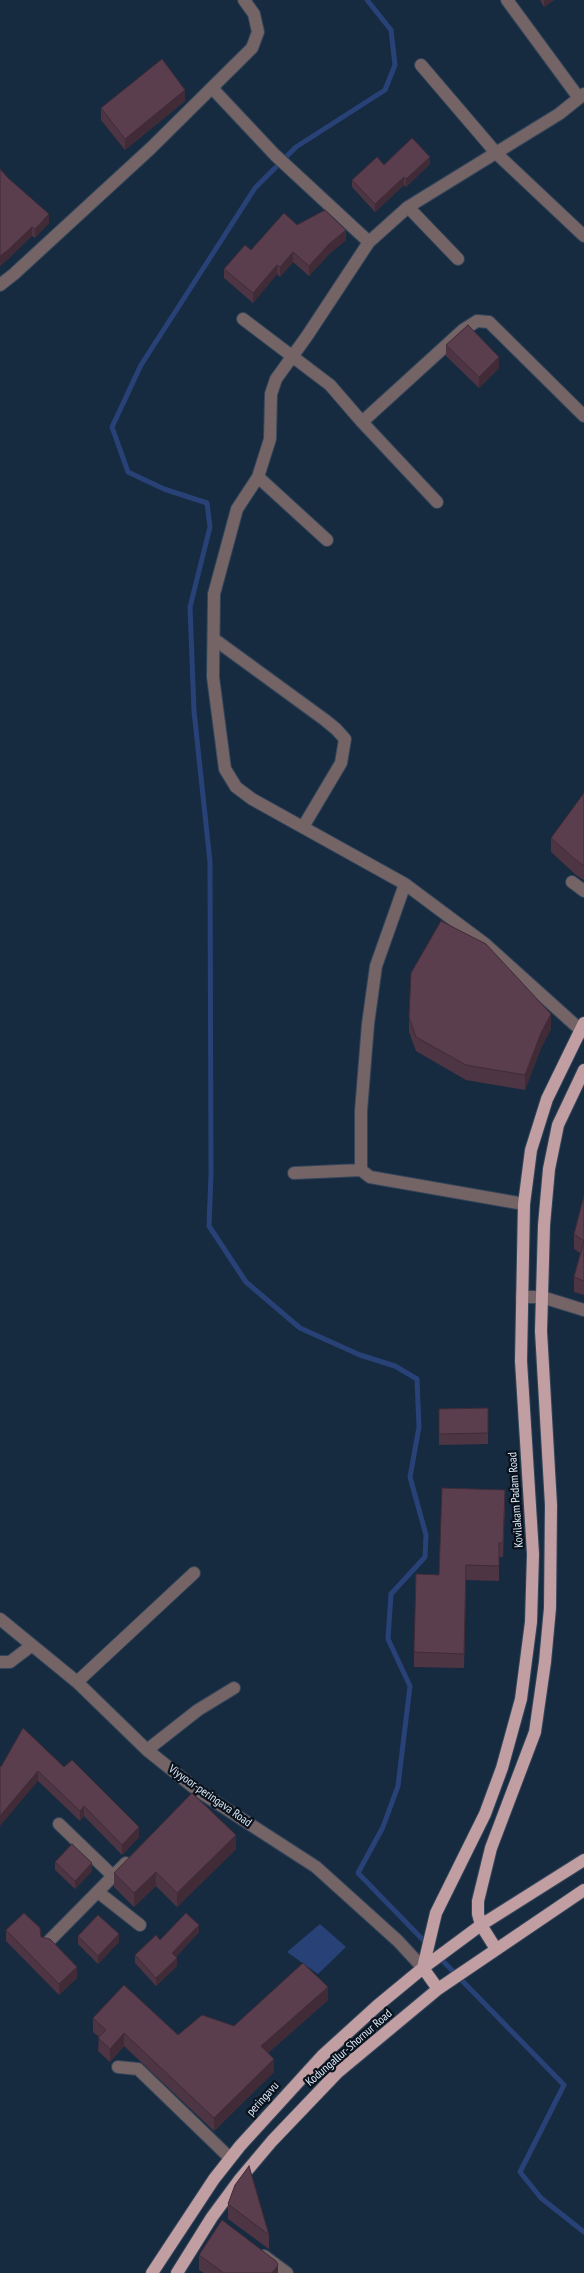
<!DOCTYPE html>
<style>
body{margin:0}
canvas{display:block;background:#162a40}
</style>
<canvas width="584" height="2273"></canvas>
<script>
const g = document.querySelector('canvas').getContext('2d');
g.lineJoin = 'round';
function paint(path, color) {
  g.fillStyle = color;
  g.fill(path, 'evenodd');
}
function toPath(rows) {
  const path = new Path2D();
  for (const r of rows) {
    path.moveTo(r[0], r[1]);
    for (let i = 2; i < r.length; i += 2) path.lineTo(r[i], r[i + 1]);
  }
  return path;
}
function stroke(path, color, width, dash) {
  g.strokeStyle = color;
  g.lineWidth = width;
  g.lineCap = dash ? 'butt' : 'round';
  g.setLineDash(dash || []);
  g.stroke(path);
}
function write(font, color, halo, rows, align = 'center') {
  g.font = font + ' "PT Sans Narrow",sans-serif';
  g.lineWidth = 4.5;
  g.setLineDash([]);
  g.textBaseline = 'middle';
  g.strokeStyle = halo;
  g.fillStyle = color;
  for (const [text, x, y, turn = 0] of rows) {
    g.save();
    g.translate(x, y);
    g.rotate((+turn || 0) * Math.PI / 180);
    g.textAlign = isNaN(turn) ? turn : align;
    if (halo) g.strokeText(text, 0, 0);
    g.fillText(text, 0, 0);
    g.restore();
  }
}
paint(toPath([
 [320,1924,346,1947,318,1974,287,1952]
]), '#284277');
stroke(toPath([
 [367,0,391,30,395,65,385,90,296,147,255,188,141,365,112,427,128,472,164,489,207,503,210,527,190,607,194,711,210,862,211,1174,209,1226,246,1282,300,1328,360,1355,395,1366,417,1379,419,1427,410,1477,426,1535,425,1557,391,1594,388,1639,410,1686,398,1786,383,1827,358,1873,428,1945],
 [439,1957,564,2085,520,2172,541,2198,584,2232]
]), '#284277', 5);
const minor = toPath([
 [507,0,579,98],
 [421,65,497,154,584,236],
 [212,88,275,155,369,242],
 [584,94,559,114,408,207,369,242,307,336,276,379,271,394,270,439,258,477,237,509,214,594,213,677,225,769,236,787,252,799,405,884,484,943,584,1033],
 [408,207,458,259],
 [0,285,14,274,151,148,252,48,258,32,254,14,244,0],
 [243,319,330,385,362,422,463,330,477,321,489,322,584,416],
 [362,422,437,502],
 [258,477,327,540],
 [214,639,325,720,336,729,345,739,341,763,303,827],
 [572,882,584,891],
 [405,884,376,966,368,1024,361,1111,361,1170,370,1177,524,1204],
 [294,1173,361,1170],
 [522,1297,542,1297,584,1310],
 [0,1619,77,1682,147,1750,197,1790,316,1867,398,1941,423,1968],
 [0,1662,10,1662,31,1646],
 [77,1682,194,1573],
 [147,1750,198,1710,234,1688],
 [59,1824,113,1876],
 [98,1892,140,1925],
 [47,1943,126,1863],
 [118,2067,138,2069,230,2158],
 [264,2256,287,2273]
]);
const major = toPath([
 [496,1949,481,1925,478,1914,478,1901,491,1848,535,1732,545,1662,550,1608,551,1505,541,1331,544,1225,549,1169,558,1125,584,1070],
 [423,1968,436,1913,485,1814,502,1768,521,1699,531,1622,533,1554,521,1361,524,1204,531,1150,547,1099,584,1023],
 [423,1968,438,1989],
 [152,2273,214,2179,240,2146,322,2056,377,2006,423,1968,481,1925,584,1860],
 [177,2273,212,2217,240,2179,272,2141,337,2073,438,1989,584,1890]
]);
stroke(minor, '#32455a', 14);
stroke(major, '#32455a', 14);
stroke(minor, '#756466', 12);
stroke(major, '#c19ea2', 12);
paint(toPath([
 [540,0,554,0,544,7],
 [185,101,125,150,101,120,101,108],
 [430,164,406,187,404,185,375,212,352,187,352,180,384,165],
 [0,169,49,223,35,238,32,236,8,259,0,266],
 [297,225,346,240,329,254,309,276,293,262,280,277,277,274,253,303,224,278,224,269,251,250],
 [446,345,499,368,479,388,446,356],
 [584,793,584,880,576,875,551,852,551,838],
 [409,1017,551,1029,541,1048,525,1090,466,1080,416,1051,409,1032],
 [584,1196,584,1295,574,1292,574,1277,580,1253,574,1249,574,1234],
 [439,1409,488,1433,488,1444,439,1445],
 [505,1504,503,1557,499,1557,499,1581,466,1580,464,1668,414,1667,414,1652,439,1575],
 [1,1767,64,1767,139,1837,122,1855,84,1816,80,1821,38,1781],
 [236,1849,177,1907,156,1886,134,1907,114,1887,114,1873],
 [55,1862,92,1871,75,1889,55,1870],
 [6,1930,41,1937,77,1978,59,1995,6,1941],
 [199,1932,176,1957,177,1966,156,1986,135,1963,135,1955,160,1940],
 [78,1936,119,1942,98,1964,78,1944],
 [328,2000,268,2053,274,2072,214,2131,124,2046,110,2062,98,2051,99,2037,93,2032,93,2018,178,2035,234,2026],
 [228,2204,269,2235,269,2249,228,2219],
 [199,2255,278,2273,204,2273,199,2270]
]), '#4e3543');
paint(toPath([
 [544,0,554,0,544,7],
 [185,90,185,101,125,150,125,139],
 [430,157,430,164,406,187,406,179],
 [404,177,404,185,375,212,375,204],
 [49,214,49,223,35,238,35,229],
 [32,227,32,236,8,259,0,266,0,256],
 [346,230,346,240,329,254,309,276,309,266,329,244],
 [293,252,293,262,280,277,280,267],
 [277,265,277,274,253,303,253,293],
 [499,357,499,368,479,388,479,377],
 [551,1014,551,1029,541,1048,525,1090,525,1075,541,1033],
 [38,1771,38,1781,0,1826,0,1816],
 [84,1806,84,1816,80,1821,80,1811],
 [139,1827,139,1837,122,1855,122,1845],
 [236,1835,236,1849,177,1907,177,1893],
 [92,1863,92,1871,75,1889,75,1881],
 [156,1872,156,1886,134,1907,134,1893],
 [199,1925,199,1932,172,1961,172,1953],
 [119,1934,119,1942,98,1964,98,1956],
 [177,1958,177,1966,156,1986,156,1978],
 [77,1967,77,1978,59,1995,59,1984],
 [328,1987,328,2000,261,2059,261,2046],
 [124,2033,124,2046,110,2062,110,2049],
 [274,2059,274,2072,214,2131,214,2118],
 [278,2265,278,2273,272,2273]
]), '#402b37');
const building = toPath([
 [162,59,185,90,125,139,101,108,162,59],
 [412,138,430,157,406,179,404,177,375,204,352,180,377,157,384,165,412,138],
 [0,169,8,178,49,214,35,229,32,227,8,250,0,256,0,169],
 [325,210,346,230,329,244,309,266,293,252,280,267,277,265,253,293,224,269,245,245,251,250,284,213,297,225,325,210],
 [468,325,499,357,479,377,446,345,468,325],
 [584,793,584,866,576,860,551,838,584,793],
 [441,921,486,944,551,1014,541,1033,525,1075,466,1065,416,1037,409,1017,411,973,441,921],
 [584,1196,584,1281,574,1277,584,1241,574,1234,584,1196],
 [488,1408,488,1433,439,1434,439,1409,488,1408],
 [442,1488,505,1490,503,1543,499,1543,499,1566,466,1565,464,1654,414,1652,416,1574,439,1575,442,1488],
 [23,1728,64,1767,72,1760,139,1827,122,1845,84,1806,80,1811,38,1771,0,1816,0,1766,1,1767,23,1728],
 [192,1793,236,1835,177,1893,156,1872,134,1893,114,1873,192,1793],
 [72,1844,92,1863,75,1881,55,1862,72,1844],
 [24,1913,40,1928,41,1937,50,1939,77,1967,59,1984,6,1930,24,1913],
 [186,1913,199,1925,172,1953,177,1958,156,1978,135,1955,156,1935,160,1940,186,1913],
 [98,1915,119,1934,98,1956,78,1936,98,1915],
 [303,1963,328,1987,261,2046,274,2059,214,2118,124,2033,110,2049,98,2038,106,2030,93,2018,124,1985,178,2035,202,2015,234,2026,303,1963],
 [249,2166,269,2235,228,2204,235,2185,249,2166],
 [222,2220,276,2261,278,2265,272,2273,224,2273,199,2255,222,2220]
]);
paint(building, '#5b3e4e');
stroke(building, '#402b37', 1);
write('12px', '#dce9f7', '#09121c', [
 ["Kovilakam Padam Road",516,1500,-94],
 ["Viyyoor-peringava Road",210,1796,35],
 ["Kodungallur-Shornur Road",349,2048,-41],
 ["peringavu",263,2099,-48]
]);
</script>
